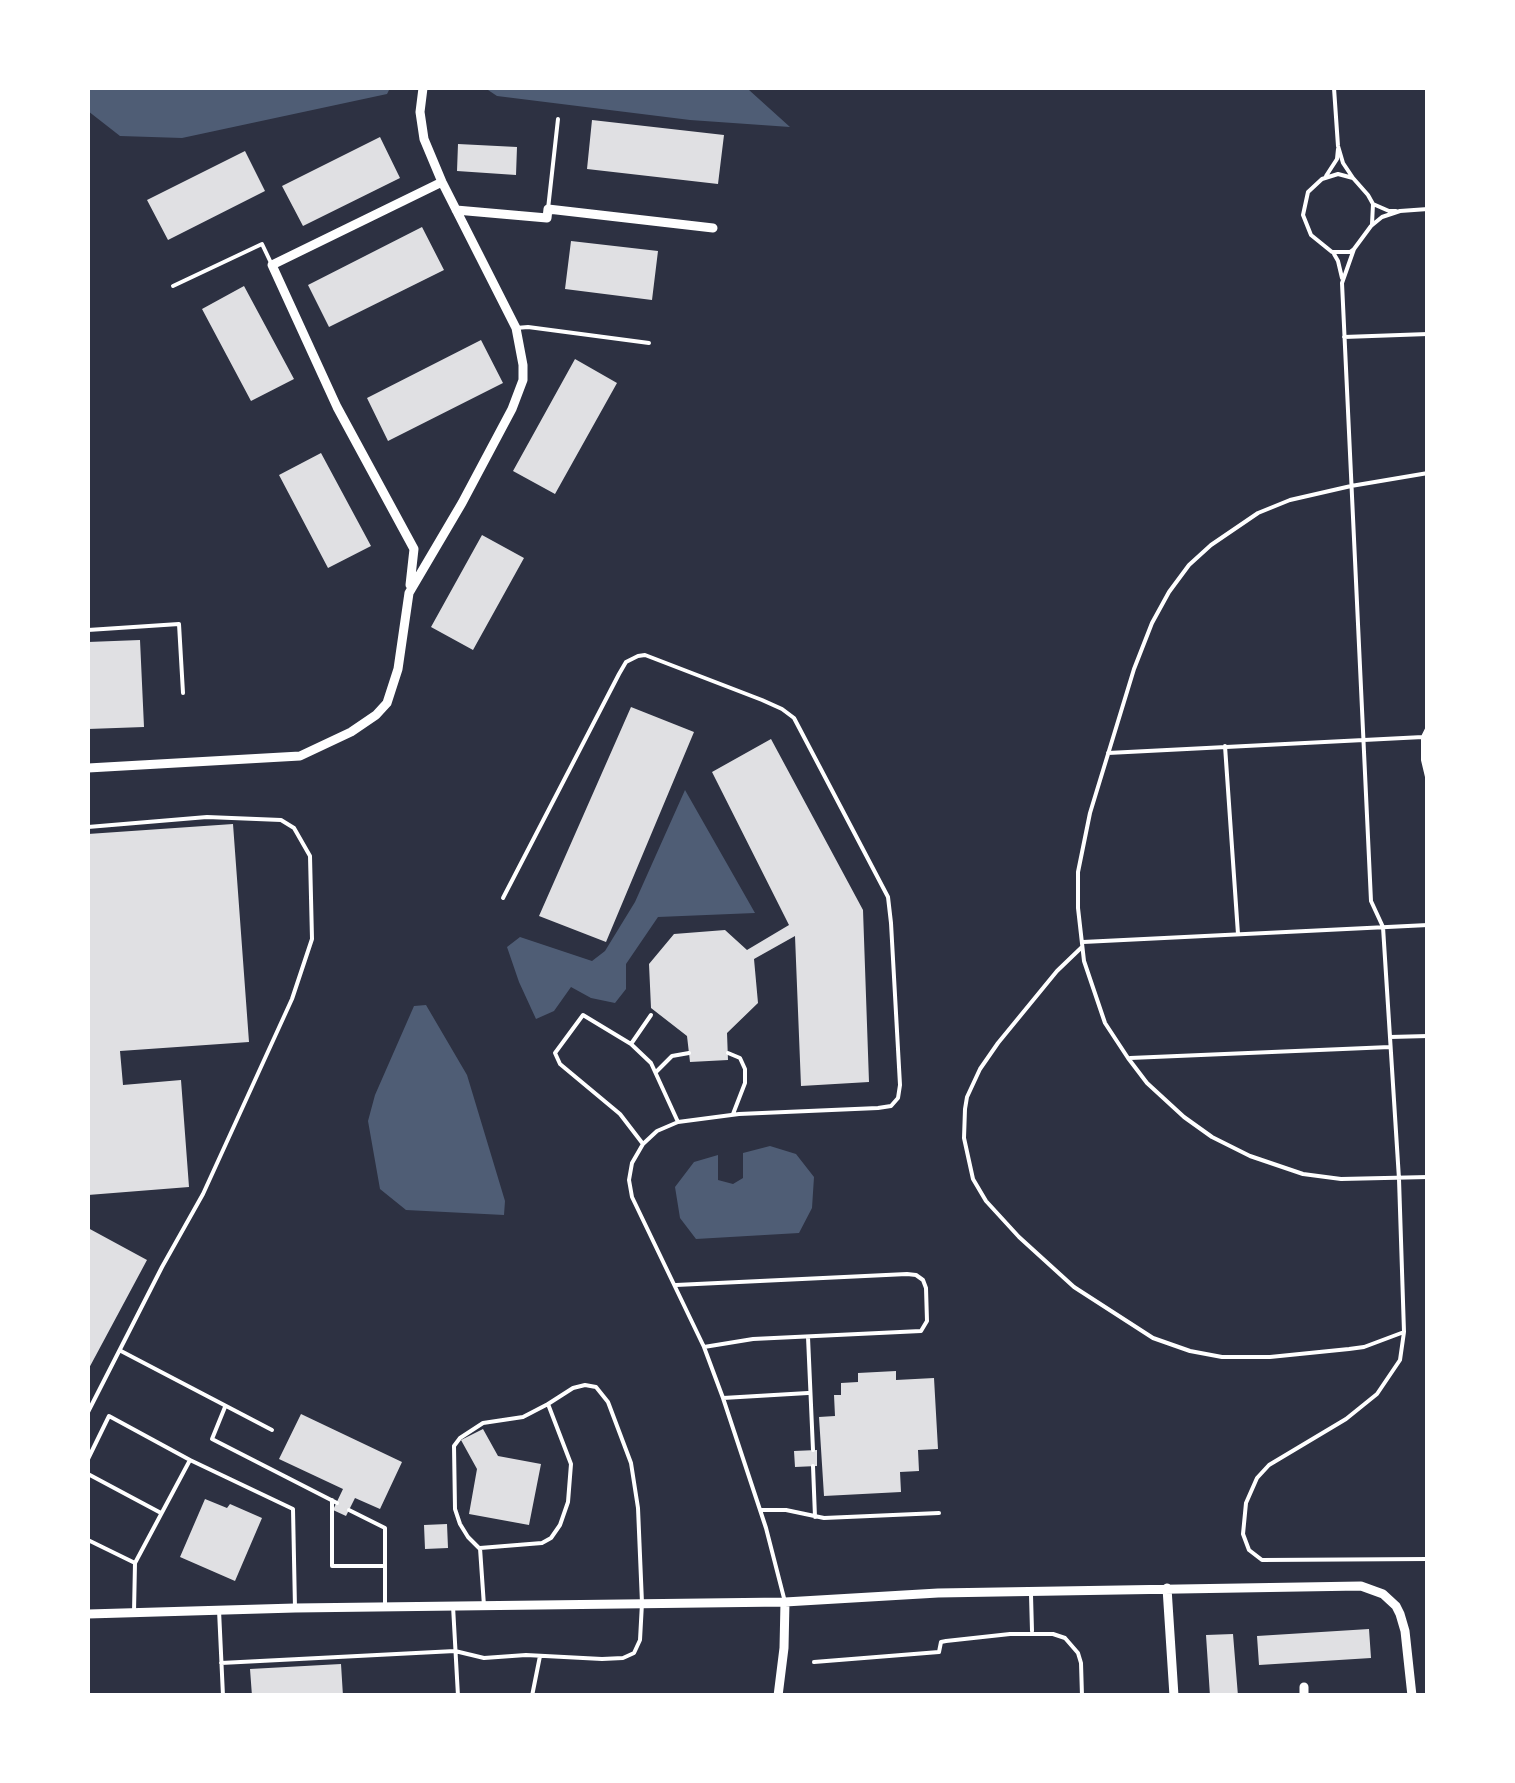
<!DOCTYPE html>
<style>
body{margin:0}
#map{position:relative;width:1515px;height:1783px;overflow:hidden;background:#2d3142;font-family:"DejaVu Sans",sans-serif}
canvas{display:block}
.frame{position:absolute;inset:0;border:90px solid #fff;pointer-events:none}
</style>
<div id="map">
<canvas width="1515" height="1783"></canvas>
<div class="frame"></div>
</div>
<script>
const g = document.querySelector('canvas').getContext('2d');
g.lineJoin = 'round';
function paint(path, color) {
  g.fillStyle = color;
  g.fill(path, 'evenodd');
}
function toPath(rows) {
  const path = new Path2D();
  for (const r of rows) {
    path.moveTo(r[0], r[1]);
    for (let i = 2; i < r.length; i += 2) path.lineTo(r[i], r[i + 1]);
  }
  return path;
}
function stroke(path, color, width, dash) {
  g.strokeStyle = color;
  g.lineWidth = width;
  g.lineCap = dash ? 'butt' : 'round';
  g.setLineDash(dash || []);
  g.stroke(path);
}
paint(toPath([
 [88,88,390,88,387,94,182,138,120,136,88,111],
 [485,88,740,88,749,90,790,127,690,120,497,96],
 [685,790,755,913,658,917,626,964,626,989,615,1003,591,998,571,987,554,1011,536,1019,519,982,507,947,520,937,592,961,605,951,635,902],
 [426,1005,467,1075,505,1201,504,1215,406,1210,380,1189,368,1121,375,1095,414,1006],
 [770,1146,796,1154,814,1177,812,1208,799,1233,696,1239,680,1218,675,1187,694,1162,718,1155,718,1180,733,1184,743,1178,743,1153]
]), '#4f5d75');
paint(toPath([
 [592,120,724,135,718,184,587,169],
 [380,137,400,178,303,226,282,186],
 [458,144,517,147,516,175,457,171],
 [245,151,265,191,168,240,147,200],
 [422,227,444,270,329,327,308,285],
 [571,241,658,251,652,300,565,289],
 [244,286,294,379,251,401,202,309],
 [481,340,503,383,388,441,367,398],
 [575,359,617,383,555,494,513,471],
 [321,453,371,546,328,568,279,475],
 [482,535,524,558,473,650,431,627],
 [140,640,144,727,88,729,88,642],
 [631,707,694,732,606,942,539,916],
 [771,739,863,910,869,1082,801,1086,795,936,754,959,758,1003,727,1033,728,1060,690,1062,687,1036,651,1008,649,964,674,934,725,930,747,950,789,925,712,772],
 [233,824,249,1042,120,1051,123,1085,181,1080,189,1187,88,1195,88,834],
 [88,1228,147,1260,88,1370],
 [896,1371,896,1380,934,1378,938,1449,918,1450,919,1471,900,1472,901,1492,824,1496,819,1417,835,1416,834,1395,841,1395,841,1383,858,1382,858,1373],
 [301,1414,402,1462,380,1509,355,1498,346,1516,333,1510,343,1489,279,1459],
 [483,1429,498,1456,541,1464,529,1525,469,1514,477,1469,461,1440],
 [817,1450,817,1466,795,1467,794,1451],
 [205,1499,227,1508,230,1504,262,1518,235,1581,180,1557],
 [447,1524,448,1548,425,1549,424,1525],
 [1369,1629,1371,1658,1259,1665,1257,1636],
 [1233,1634,1238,1696,1210,1696,1206,1635],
 [341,1664,343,1696,252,1696,250,1669]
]), '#e0e0e3');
stroke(toPath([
 [1334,88,1338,146,1343,163,1353,178],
 [1326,176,1337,159,1338,149],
 [1373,204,1389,211,1396,211],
 [548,209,558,119],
 [1428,209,1400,211,1382,217,1371,226,1354,249,1342,283,1371,901,1383,927,1399,1179,1404,1332,1400,1360,1377,1394,1346,1419,1269,1465,1257,1478,1246,1503,1243,1534,1249,1550,1262,1560,1428,1559],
 [1354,249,1350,252,1332,252,1311,235,1303,215,1308,192,1322,179,1338,174,1353,178,1368,195,1373,204,1372,224],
 [1334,254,1338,261,1342,278],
 [173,286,262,244,272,265],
 [516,328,528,327,649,343],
 [1344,337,1428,334],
 [1428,473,1351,486,1290,500,1258,513,1211,545,1189,565,1169,592,1152,623,1134,669,1090,813,1078,872,1078,908,1084,961,1105,1023,1128,1058,1147,1083,1184,1117,1212,1137,1250,1156,1303,1174,1341,1179,1428,1177],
 [88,630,179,624,183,693],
 [1428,727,1423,737,1423,760,1428,781],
 [1225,746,1238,934],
 [1108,753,1423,737],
 [88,827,207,817,281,820,294,828,310,856,312,939,292,999,203,1194,162,1267,88,1412],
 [503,898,619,674,626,662,638,656,645,655,762,700,782,709,794,718,888,897,891,923,900,1085,898,1098,891,1106,878,1108,739,1114,678,1122,657,1131,643,1144,632,1163,629,1180,632,1197,704,1347,723,1398,766,1528,785,1602],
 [1083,942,1428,925],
 [1082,947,1057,971,998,1043,980,1069,967,1097,965,1109,964,1138,973,1179,986,1201,1019,1237,1074,1287,1153,1338,1190,1351,1222,1357,1270,1357,1349,1349,1364,1347,1404,1332],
 [1390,1037,1428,1036],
 [631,1044,651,1015],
 [728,1053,740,1058,745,1069,745,1083,733,1114],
 [1130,1058,1390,1047],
 [656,1072,672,1056,689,1053],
 [643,1144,620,1114,560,1064,555,1053,583,1015,631,1044,651,1063,678,1122],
 [676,1285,907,1274,916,1275,923,1280,926,1288,927,1321,921,1331,753,1339,704,1347],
 [808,1337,813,1450],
 [121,1351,272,1430],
 [723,1398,808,1393],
 [225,1407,212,1439,337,1503],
 [88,1459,109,1416,190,1460],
 [813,1466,815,1517],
 [88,1474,161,1513],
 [332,1500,332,1566,385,1566],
 [349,1510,385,1528,385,1607],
 [760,1510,786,1510,824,1518,939,1513],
 [88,1540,135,1563],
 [479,1548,468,1537,460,1524,455,1509,454,1446,460,1438,483,1423,523,1417,548,1404],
 [1031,1595,1032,1631],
 [453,1606,458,1696],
 [219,1610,223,1696],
 [134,1612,135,1563,190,1460,293,1509,295,1608],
 [814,1662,939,1652,941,1642,946,1641,1010,1634,1053,1634,1065,1638,1078,1653,1081,1663,1082,1696],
 [221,1663,455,1651,484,1658,526,1655,602,1659,623,1658,634,1653,640,1640,642,1603,638,1508,631,1463,608,1402,596,1387,585,1385,573,1388,548,1404,571,1464,568,1502,560,1525,551,1538,542,1543,480,1548,484,1606],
 [532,1696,540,1656]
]), '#fff', 4);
stroke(toPath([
 [456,210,547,218,548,209,713,228],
 [410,585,414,549,337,407,272,265,442,182],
 [88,768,300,756,351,732,376,715,387,703,398,669,409,593,462,503,512,409,523,380,523,365,516,328,442,182,424,139,420,112,423,88],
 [1167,1588,1174,1696],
 [88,1614,295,1608,785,1602,938,1593,1361,1586,1383,1594,1396,1606,1400,1614,1405,1631,1412,1696],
 [1304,1687,1304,1696],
 [778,1696,784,1648,785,1602]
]), '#fff', 9);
</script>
